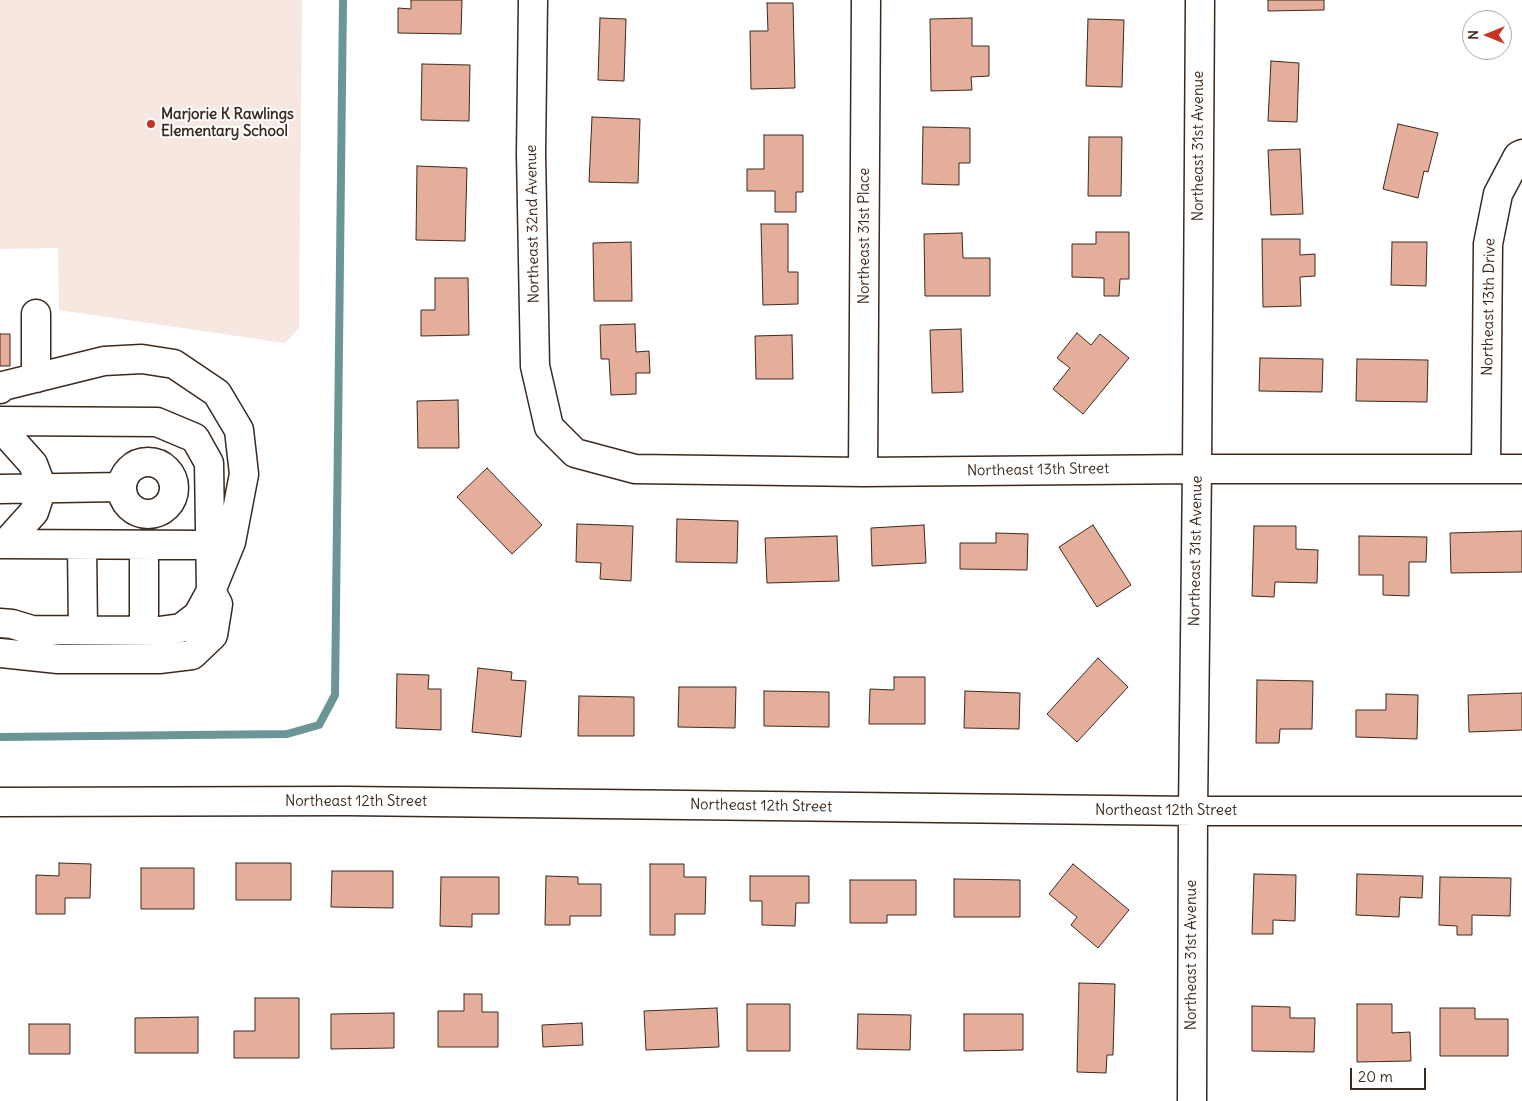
<!DOCTYPE html>
<style>
body{margin:0}
#map{position:relative;width:1522px;height:1101px;overflow:hidden;background:#fff;font-family:Delius,sans-serif}
canvas{display:block}
.north{position:absolute;left:1462px;top:10px;width:50px;height:50px;box-sizing:border-box;background:#fff;border:1px solid #b1aaa5;border-radius:50%;rotate:270deg;font-size:14px;font-weight:700;line-height:20px;text-align:center;color:#3b2a1e}
.north::after{content:'';display:block;margin:auto;width:18px;height:22px;background:#c8321e;clip-path:polygon(50% 0,100% 100%,50% 72%,0 100%)}
.scale{position:absolute;left:1350px;top:1068px;width:76px;height:22px;box-sizing:border-box;border:2px solid #3b2a1e;border-top:0;padding-left:6px;font-size:15px;line-height:18px;white-space:nowrap;color:#3b2a1e;-webkit-text-stroke:4px #fff;paint-order:stroke}
</style>
<div id="map">
<canvas width="1522" height="1101"></canvas>
<div class="north">N</div>
<div class="scale">20 m</div>
</div>
<script>
const g = document.querySelector('canvas').getContext('2d');
g.lineJoin = 'round';
function paint(path, color) {
  g.fillStyle = color;
  g.fill(path, 'evenodd');
}
function toPath(rows) {
  const path = new Path2D();
  for (const r of rows) {
    if (r.length === 3) {
      path.moveTo(r[0] + r[2], r[1]);
      path.arc(r[0], r[1], r[2], 0, 2 * Math.PI);
      continue;
    }
    path.moveTo(r[0], r[1]);
    for (let i = 2; i < r.length; i += 2) path.lineTo(r[i], r[i + 1]);
  }
  return path;
}
function stroke(path, color, width, dash) {
  g.strokeStyle = color;
  g.lineWidth = width;
  g.lineCap = dash ? 'butt' : 'round';
  g.setLineDash(dash || []);
  g.stroke(path);
}
function write(font, color, halo, rows, align = 'center') {
  g.font = font + ' Delius,sans-serif';
  g.lineWidth = 4;
  g.setLineDash([]);
  g.textBaseline = 'middle';
  g.strokeStyle = halo;
  g.fillStyle = color;
  for (const [text, x, y, turn = 0] of rows) {
    g.save();
    g.translate(x, y);
    g.rotate((+turn || 0) * Math.PI / 180);
    g.textAlign = isNaN(turn) ? turn : align;
    if (halo) g.strokeText(text, 0, 0);
    g.fillText(text, 0, 0);
    g.restore();
  }
}
paint(toPath([
 [0,0,302,0,299,328,285,343,59,310,58,248,0,249]
]), '#f7e7e1');
stroke(toPath([
 [0,737,287,734,319,725,335,695,343,0]
]), '#6c9598', 8);
const building = toPath([
 [411,0,462,0,461,34,398,33,398,8,411,9,411,0],
 [1268,0,1324,0,1324,10,1268,11,1268,0],
 [767,3,793,3,795,88,751,89,750,31,768,31,767,3],
 [600,18,626,19,624,81,598,80,600,18],
 [972,18,972,46,989,46,989,76,971,77,972,90,931,91,930,19,972,18],
 [1088,19,1124,20,1122,87,1086,86,1088,19],
 [1271,61,1299,63,1297,122,1268,121,1271,61],
 [422,64,470,65,469,121,421,120,422,64],
 [592,117,640,119,638,183,589,182,592,117],
 [1398,124,1438,133,1428,172,1424,171,1418,198,1383,189,1398,124],
 [923,127,970,128,970,163,959,163,959,185,922,184,923,127],
 [764,135,803,135,803,192,796,192,796,212,775,212,775,191,747,191,747,169,764,169,764,135],
 [1089,137,1122,137,1121,196,1088,196,1089,137],
 [1300,149,1303,214,1271,215,1268,150,1300,149],
 [417,166,467,168,465,241,416,240,417,166],
 [761,224,788,224,788,272,798,272,798,304,763,305,761,224],
 [1096,232,1129,232,1129,279,1120,279,1119,296,1104,296,1104,278,1072,277,1072,244,1096,244,1096,232],
 [962,233,963,258,990,258,990,296,925,296,924,234,962,233],
 [1262,239,1300,239,1300,255,1315,254,1315,276,1300,277,1301,306,1263,307,1262,239],
 [631,242,632,301,594,301,593,243,631,242],
 [1392,242,1427,242,1426,286,1391,285,1392,242],
 [435,278,468,278,469,335,421,336,421,310,435,310,435,278],
 [635,324,636,352,649,351,650,373,636,373,636,394,611,395,609,359,601,359,600,325,635,324],
 [961,329,963,392,932,393,930,330,961,329],
 [1077,333,1091,345,1100,334,1129,358,1083,414,1053,389,1070,368,1057,358,1077,333],
 [0,334,10,334,10,366,0,366,0,334],
 [792,335,793,379,756,379,755,336,792,335],
 [1260,358,1323,359,1322,392,1259,391,1260,358],
 [1357,359,1428,360,1427,402,1356,401,1357,359],
 [458,400,459,448,418,448,417,401,458,400],
 [487,468,542,525,512,554,457,497,487,468],
 [677,519,738,521,737,563,676,562,677,519],
 [577,524,633,526,631,581,600,579,601,563,576,562,577,524],
 [924,525,926,563,872,566,871,528,924,525],
 [1093,525,1131,585,1097,607,1059,547,1093,525],
 [1254,526,1296,526,1296,549,1318,550,1317,583,1275,582,1274,597,1252,596,1254,526],
 [1522,531,1522,572,1451,573,1450,533,1522,531],
 [996,533,1028,534,1027,570,960,569,960,543,996,543,996,533],
 [837,536,839,581,767,583,765,538,837,536],
 [1359,536,1427,537,1426,562,1409,562,1409,596,1383,595,1383,575,1359,575,1359,536],
 [1098,658,1128,687,1077,742,1047,714,1098,658],
 [478,668,512,672,511,680,526,681,521,737,472,732,478,668],
 [397,674,429,675,428,689,441,689,441,730,396,728,397,674],
 [894,677,925,677,925,724,869,724,870,689,894,690,894,677],
 [1257,680,1313,681,1312,729,1280,729,1279,743,1256,743,1257,680],
 [679,687,736,687,735,728,678,727,679,687],
 [764,691,829,692,829,727,764,726,764,691],
 [965,691,1020,693,1019,729,964,728,965,691],
 [1522,693,1522,730,1469,732,1468,695,1522,693],
 [1386,694,1418,695,1417,739,1356,737,1356,710,1386,710,1386,694],
 [579,696,634,697,634,736,578,736,579,696],
 [59,863,91,864,90,898,65,898,65,914,36,914,36,875,59,876,59,863],
 [236,863,291,863,291,900,236,900,236,863],
 [650,864,684,864,684,877,706,877,705,914,675,914,675,935,650,935,650,864],
 [1073,864,1129,910,1098,948,1071,925,1077,917,1049,894,1073,864],
 [141,868,194,868,194,909,141,909,141,868],
 [332,871,393,871,393,908,331,907,332,871],
 [1254,874,1296,875,1295,921,1273,920,1273,934,1252,934,1254,874],
 [1357,874,1423,876,1422,898,1400,897,1399,917,1356,915,1357,874],
 [546,876,578,877,578,884,601,884,601,916,570,916,570,925,545,925,546,876],
 [750,876,809,876,809,903,796,903,795,926,762,925,762,901,750,901,750,876],
 [441,877,499,877,499,914,472,914,472,927,440,926,441,877],
 [1440,877,1511,878,1510,916,1472,915,1472,935,1457,935,1457,926,1439,925,1440,877],
 [954,879,1020,880,1020,917,954,917,954,879],
 [850,880,916,880,916,915,887,915,887,923,850,923,850,880],
 [1079,983,1115,984,1113,1055,1107,1055,1106,1073,1077,1072,1079,983],
 [464,994,482,994,482,1012,498,1012,498,1047,438,1047,438,1011,464,1011,464,994],
 [255,998,299,998,299,1058,234,1058,234,1031,255,1031,255,998],
 [747,1004,790,1004,790,1051,747,1051,747,1004],
 [1357,1004,1392,1004,1392,1033,1410,1032,1411,1061,1357,1062,1357,1004],
 [1252,1006,1290,1007,1290,1018,1315,1018,1314,1052,1252,1051,1252,1006],
 [717,1008,719,1047,646,1050,644,1011,717,1008],
 [1440,1008,1475,1008,1475,1019,1508,1019,1508,1056,1440,1056,1440,1008],
 [394,1013,394,1048,331,1049,331,1014,394,1013],
 [858,1014,911,1015,910,1050,857,1049,858,1014],
 [964,1014,1023,1014,1023,1050,964,1051,964,1014],
 [198,1017,198,1053,135,1053,135,1018,198,1017],
 [582,1023,583,1045,543,1047,542,1025,582,1023],
 [29,1024,70,1024,70,1054,29,1054,29,1024]
]);
paint(building, '#e5ae9a');
stroke(building, '#3b2a1e', 1);
const minor = toPath([
 [533,0,531,154,535,366,549,427,575,453,635,469,863,472,1197,469,1522,469],
 [36,378,36,314],
 [0,389,3,386,104,361,142,359,174,364,217,393,239,430,244,474,231,542,211,591,198,615,181,628,159,631,32,630,12,624,0,623],
 [0,421,157,422,195,438,209,463,211,591,218,604,213,635,192,655,159,659,58,659,0,653],
 [0,427,33,464,42,488,34,512,5,544],
 [148,488,26],
 [1486,468,1488,244,1498,194,1518,156,1522,154],
 [863,472,866,0],
 [0,489,121,487],
 [0,544,210,545],
 [82,545,83,630],
 [144,545,144,615],
 [0,802,347,801,1193,811,1522,811],
 [1192,1101,1193,811,1197,469,1200,0]
]);
stroke(minor, '#3b2a1e', 31);
stroke(minor, '#fff', 28);
for (const [x, y, r, color] of [
 [151,124,5,"#c8321e"]
]) {
  const dot = new Path2D();
  dot.arc(x, y, r, 0, 2 * Math.PI);
  g.fillStyle = color;
  g.fill(dot);
  stroke(dot, '#fff', 2);
}
write('bold 15px', '#3b2a1e', '#fff', [
 ["Marjorie K Rawlings",161,115],
 ["Elementary School",161,132]
], 'left');
write('15px', '#3b2a1e', '#fff', [
 ["Northeast 31st Avenue",1199,146,-90],
 ["Northeast 32nd Avenue",533,224,-91],
 ["Northeast 31st Place",865,236,-90],
 ["Northeast 13th Drive",1489,307,-89],
 ["Northeast 13th Street",1038,470,-1],
 ["Northeast 31st Avenue",1196,551,-89],
 ["Northeast 12th Street",356,802],
 ["Northeast 12th Street",761,806,1],
 ["Northeast 12th Street",1166,811],
 ["Northeast 31st Avenue",1192,955,-90]
]);
</script>
